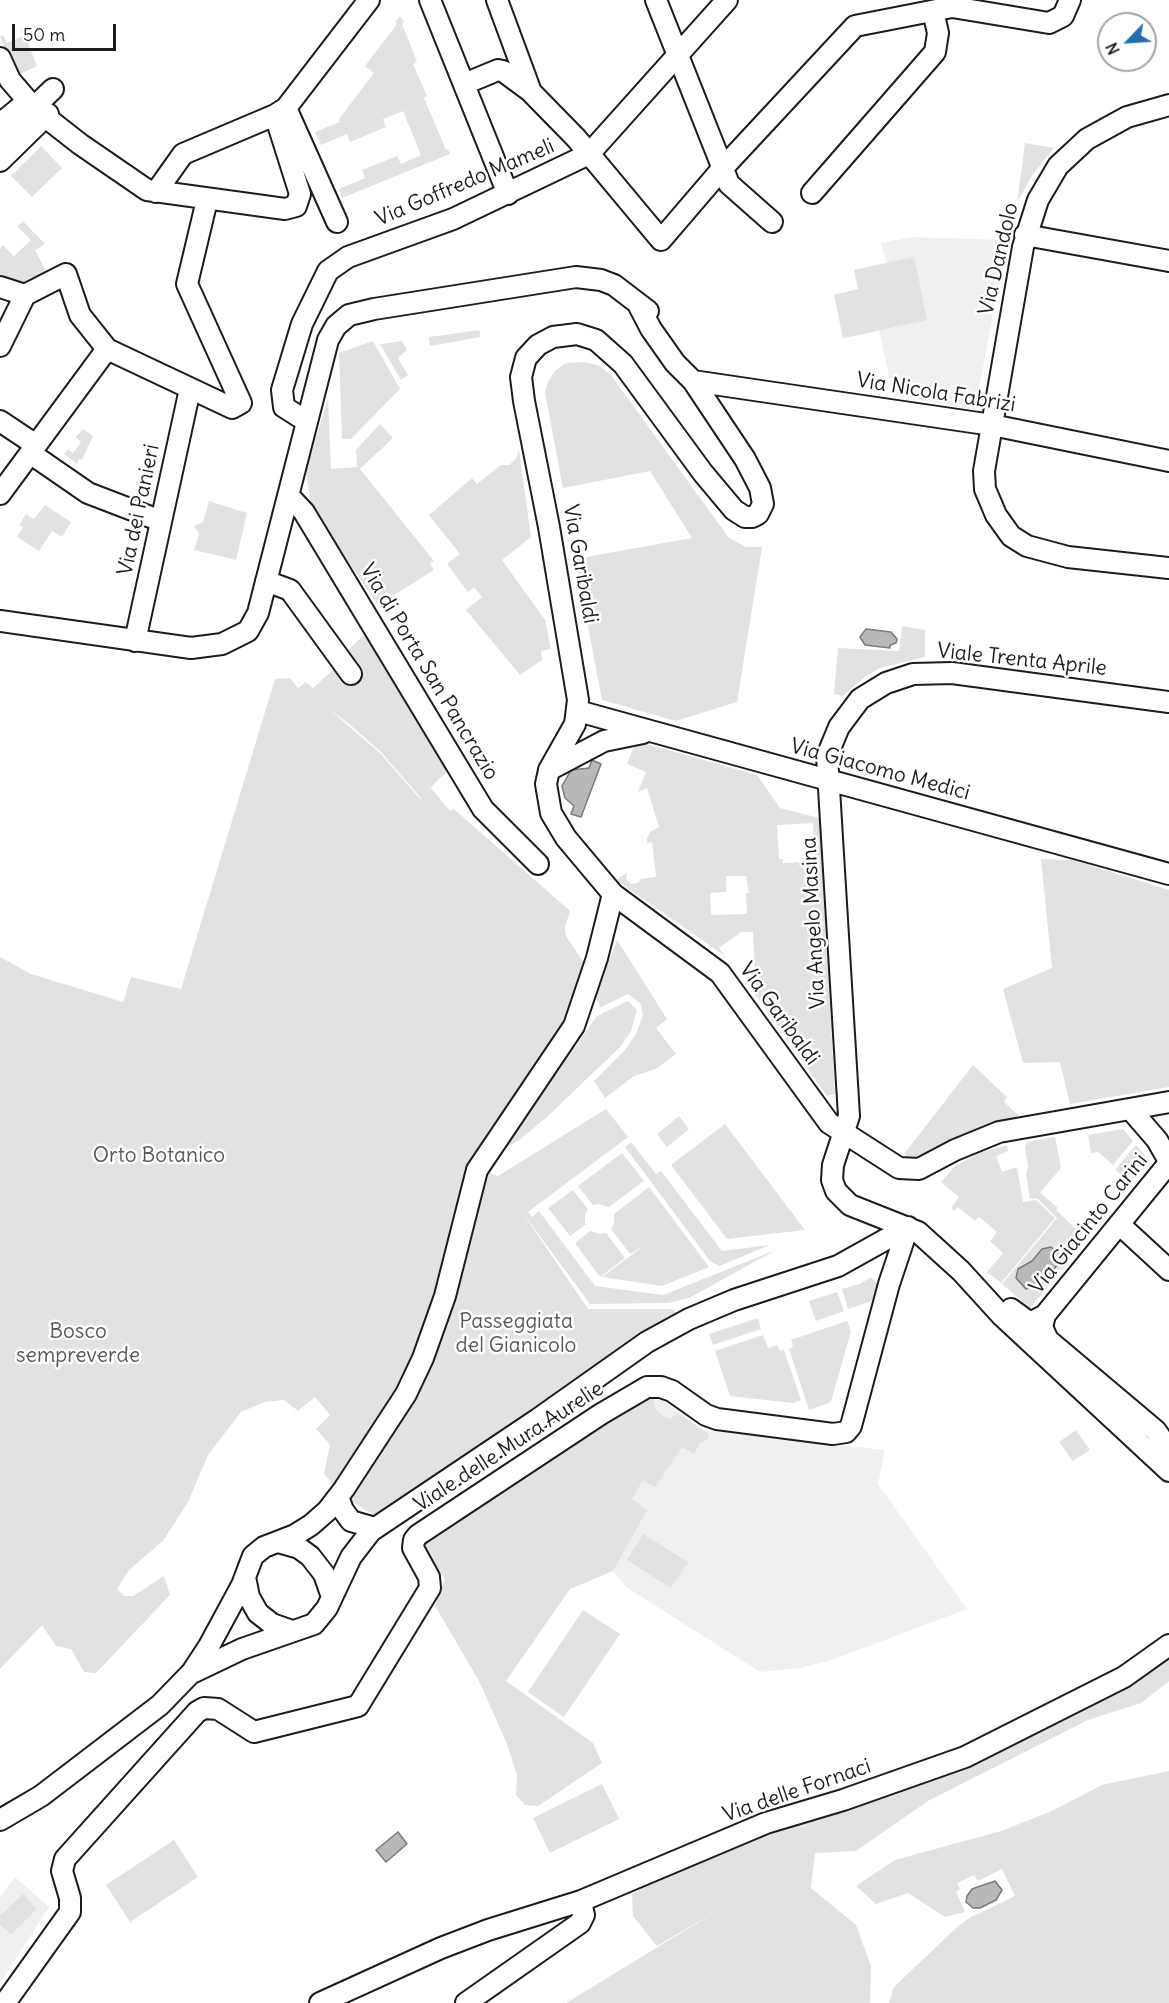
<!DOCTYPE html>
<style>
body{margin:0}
#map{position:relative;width:1169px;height:2003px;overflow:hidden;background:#fff;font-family:Delius,sans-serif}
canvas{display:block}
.north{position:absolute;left:1097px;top:12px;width:60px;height:60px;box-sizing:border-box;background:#fff;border:2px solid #a4a4a4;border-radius:50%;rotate:245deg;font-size:16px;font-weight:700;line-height:24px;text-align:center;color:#1c1c1c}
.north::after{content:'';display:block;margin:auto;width:21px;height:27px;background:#1f6fb2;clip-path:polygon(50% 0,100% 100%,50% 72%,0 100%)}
.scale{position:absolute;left:12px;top:24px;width:104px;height:27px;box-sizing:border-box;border:3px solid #1c1c1c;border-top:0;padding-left:8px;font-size:18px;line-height:21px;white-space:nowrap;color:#1c1c1c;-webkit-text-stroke:4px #fff;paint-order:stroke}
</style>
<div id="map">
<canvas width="1169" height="2003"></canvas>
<div class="north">N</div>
<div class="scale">50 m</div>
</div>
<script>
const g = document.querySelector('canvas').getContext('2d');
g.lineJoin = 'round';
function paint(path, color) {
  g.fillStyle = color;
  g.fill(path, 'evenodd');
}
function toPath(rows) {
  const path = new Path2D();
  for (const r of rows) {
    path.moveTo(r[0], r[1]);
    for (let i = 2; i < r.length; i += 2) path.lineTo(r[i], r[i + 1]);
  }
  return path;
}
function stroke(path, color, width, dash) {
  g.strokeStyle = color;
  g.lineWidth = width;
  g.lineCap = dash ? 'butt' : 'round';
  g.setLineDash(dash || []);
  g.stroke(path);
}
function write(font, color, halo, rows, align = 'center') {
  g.font = font + ' Delius,sans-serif';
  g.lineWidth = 5;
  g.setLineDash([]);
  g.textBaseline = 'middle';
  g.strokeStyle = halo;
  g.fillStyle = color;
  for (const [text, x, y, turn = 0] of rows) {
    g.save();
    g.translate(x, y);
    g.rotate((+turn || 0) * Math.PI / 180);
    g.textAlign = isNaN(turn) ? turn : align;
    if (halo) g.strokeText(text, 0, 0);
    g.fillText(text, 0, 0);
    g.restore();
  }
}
paint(toPath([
 [911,237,1007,240,975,410,893,395,879,331,843,338,834,295,858,289,854,270,886,263,881,243],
 [650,1394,660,1397,703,1430,885,1450,878,1484,967,1609,832,1660,800,1668,760,1672,626,1587,613,1571],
 [15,1877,49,1907,0,1983,0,1897]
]), '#f0f0f0');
paint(toPath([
 [400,16,404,22,402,24,417,62,413,64,427,96,424,98,446,150,448,149,450,154,342,198,339,189,365,178,362,170,397,156,401,164,421,155,403,111,383,119,386,127,350,142,347,134,321,145,315,132,340,122,339,119,374,73,365,66,397,24,395,22],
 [23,29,26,35,34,32,36,36,27,41,37,66,16,76,0,36,3,35,7,43,23,36,21,30],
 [1025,143,1054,148,1033,174,1017,203],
 [41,146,62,168,32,197,11,176],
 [23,221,45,244,35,250,48,275,21,283,0,277,0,249,3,245,14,256,31,240,17,226],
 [914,257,927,320,843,338,834,295,858,289,854,270],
 [479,330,481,337,430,346,429,337],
 [373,341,400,389,351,439,342,439,339,353],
 [402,341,407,350,398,358,408,375,401,380,380,344],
 [583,362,598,365,611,375,729,538,746,547,762,547,737,702,676,721,602,700,575,559,692,538,650,471,563,488,545,393,548,381,555,371,566,363],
 [328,398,331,469,357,467,356,450,380,424,393,438,360,469,434,561,430,564,434,570,378,605,311,507,306,471],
 [83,429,93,436,82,460,79,459,77,464,64,454,68,449,73,453,81,442,76,437],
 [519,450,531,537,502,560,545,620,551,649,541,651,542,660,520,675,466,610,482,597,474,587,468,592,447,564,460,554,429,515,472,478,477,484,501,465,509,465,516,459],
 [209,501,247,513,236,560,194,550,199,534,194,526,203,522],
 [45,505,71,522,62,537,52,531,39,551,17,537,23,527,19,525,26,514,34,519],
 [902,626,925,630,925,657,880,668,866,676,843,696,834,694,838,648,899,651],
 [365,634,451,769,440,778,421,798,380,751,348,723,330,710,379,752,420,799,431,788,450,811,454,809,570,911,565,927,566,936,588,969,570,1024,574,1049,596,1017,603,1013,628,1001,637,1010,631,1031,621,1046,547,1117,518,1141,494,1153,487,1172,498,1176,606,1109,628,1137,528,1212,532,1217,539,1211,595,1286,663,1295,776,1250,689,1298,668,1303,590,1304,520,1209,588,1309,674,1309,677,1318,376,1516,347,1499,324,1474,330,1445,316,1429,330,1415,315,1397,298,1411,284,1400,265,1402,241,1412,208,1455,188,1502,163,1541,129,1570,117,1589,124,1596,133,1596,164,1576,170,1595,96,1673,84,1672,71,1649,56,1646,42,1625,0,1669,0,957,31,974,123,1002,131,977,181,989,275,679,290,678,298,688,306,682,313,688,345,659,346,652],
 [636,741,757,775,780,808,819,818,835,1094,827,1096,750,987,758,981,755,973,753,932,741,932,719,948,725,956,616,880,627,873,626,879,631,884,638,883,641,879,656,877,652,842,647,843,647,839,650,832,659,827,647,788,638,792,646,772,627,764],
 [813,823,815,857,802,858,802,862,783,863,783,859,779,859,777,825],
 [726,876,746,876,749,893,746,893,747,914,711,915,710,893,726,892],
 [1041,859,1073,860,1169,890,1169,1087,1070,1104,1060,1062,1023,1063,1003,989,1052,968],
 [617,940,667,1019,656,1028,676,1054,656,1069,634,1076,605,1098,594,1081,625,1050,636,1034,643,1015,641,1004,628,994,599,1008,600,1004,595,998,594,983,600,964,609,961],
 [973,1065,1007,1097,1004,1102,1019,1116,964,1134,912,1160,904,1154],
 [679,1116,689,1129,667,1147,657,1134],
 [725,1124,805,1230,727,1239,671,1165],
 [1123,1129,1133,1141,1113,1165,1098,1152,1091,1153,1088,1135],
 [1055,1137,1061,1168,1040,1193,1058,1208,1056,1210,1081,1234,1062,1263,1066,1266,1062,1270,1059,1269,1055,1273,1058,1275,1030,1308,1002,1284,1057,1218,1037,1198,1030,1199,1026,1174,1028,1166,1025,1147,1027,1142],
 [631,1142,656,1174,661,1171,722,1251,770,1245,719,1266,710,1261,625,1147],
 [1007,1145,1008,1151,996,1156,1002,1172,1017,1167,1023,1202,1036,1200,1055,1218,1001,1283,987,1272,1003,1253,990,1241,997,1232,979,1217,975,1221,958,1207,954,1211,951,1208,959,1197,941,1182,954,1167,979,1153],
 [1136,1145,1146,1157,1127,1179,1115,1170],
 [622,1153,644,1181,609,1207,599,1204,593,1205,578,1186],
 [649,1187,709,1267,662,1286,602,1277,645,1245,630,1254,611,1229,614,1224,614,1214],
 [573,1190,588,1209,585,1215,585,1225,570,1236,548,1208],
 [590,1231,600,1234,606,1233,625,1258,600,1277,575,1243],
 [871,1277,877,1283,872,1301,848,1309,842,1289,860,1284],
 [837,1292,844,1311,816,1321,809,1301],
 [758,1318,761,1329,713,1345,709,1334],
 [847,1321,851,1331,831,1402,809,1410,789,1349,793,1347,791,1340],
 [763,1335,768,1348,777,1345,780,1351,784,1350,801,1400,793,1403,730,1396,715,1351],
 [648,1394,653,1397,655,1409,664,1417,671,1419,677,1413,709,1434,707,1440,700,1443,694,1454,682,1447,655,1487,643,1480,632,1499,647,1510,613,1571,570,1589,506,1681,593,1743,602,1763,538,1806,525,1805,516,1795,517,1775,507,1744,479,1681,435,1606,445,1579,425,1553,425,1540],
 [1076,1430,1090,1450,1073,1461,1059,1442],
 [643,1534,688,1562,671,1588,627,1560],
 [583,1610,620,1634,564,1717,528,1692],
 [1169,1648,1169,1681,1141,1703,1088,1720,928,1801,856,1851,815,1853,811,1888,856,1925,871,1966,870,2003,566,2003,722,1908,657,1946,633,1916,632,1894,719,1847,872,1796],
 [1169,1771,1169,2003,889,2003,894,1987,955,1929,969,1918,1015,1896,1002,1869,978,1881,974,1875,957,1883,960,1889,956,1892,965,1912,945,1917,908,1893,876,1904,856,1886,895,1860,1001,1831,1052,1811,1102,1785],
 [602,1784,619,1819,550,1853,533,1818],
 [174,1840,198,1877,130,1922,106,1885],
 [23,1894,37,1909,11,1935,0,1924,0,1916]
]), '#e2e2e2');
const water = toPath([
 [866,629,891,632,897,639,896,643,890,645,890,648,865,645,860,637,866,629],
 [592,760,601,764,581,817,571,814,574,806,565,798,562,786,571,770,589,768,592,760],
 [1051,1247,1060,1254,1062,1259,1050,1274,1036,1280,1032,1287,1026,1289,1016,1278,1018,1269,1032,1261,1042,1249,1051,1247],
 [398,1832,407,1844,386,1862,376,1850,398,1832],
 [995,1881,1002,1890,996,1900,980,1908,973,1908,966,1902,967,1896,972,1889,995,1881]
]);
paint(water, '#b8b8b8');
stroke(water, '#7a7a7a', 1.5);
const minor = toPath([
 [430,0,508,194],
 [497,0,531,92,576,138,661,240,721,170,855,26,952,7,1049,23,1063,16,1070,0],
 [656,0,729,184,772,222],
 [0,58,10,80,34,108,80,144,147,190,285,209,296,206,300,194,275,115],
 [464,84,498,70,503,71,530,91],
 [1169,105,1127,117,1087,139,1058,166,1038,200,1023,247,984,471,985,489,996,515,1011,536,1027,546,1068,557,1169,568],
 [286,108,337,222],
 [0,124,23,105,48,114,0,161],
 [0,140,53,89],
 [156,192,183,154,275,115,286,108,369,0],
 [812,193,935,52,938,33,933,11],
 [1025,235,1169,261],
 [0,287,25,295],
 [639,306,651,329,675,363,693,381,745,459,760,488,763,504,758,514,752,517,745,517,734,510,703,473,623,364,596,340,577,334,553,337,538,345,526,358,521,377,524,401,549,527,578,700,575,724,549,770,546,784,551,813,566,838,613,894,720,973,829,1123,899,1168,919,1169,955,1150,999,1132,1169,1102],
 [0,346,25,295,66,274,80,315,107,349,232,408,241,403,187,284,207,200],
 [693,381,992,425,1169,461],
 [0,421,36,445],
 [306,421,284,407,282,390,302,324,328,271,348,257,453,219,589,154,727,0],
 [30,453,88,493,161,521],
 [0,494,107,349],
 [289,496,304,512,483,809,538,864],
 [266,581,290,590,351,674],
 [0,621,191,648,222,644,248,631,258,613,328,340,336,326,349,315,374,309,576,277,601,280,614,285,648,311],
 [135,641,190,389],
 [1169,702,952,673,913,674,886,683,860,699,839,727,827,756,849,1116,833,1165,832,1180,836,1191,850,1205,918,1232,961,1271,1002,1316,1169,1471],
 [578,711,1169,874],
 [551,769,604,741,643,733],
 [1131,1110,1157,1140,1169,1161],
 [1119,1224,1169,1270],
 [1011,1309,1030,1323,1045,1315,1169,1163],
 [1045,1315,1042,1327,1048,1340,1156,1431,1169,1450],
 [338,1497,343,1510,351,1521,375,1528],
 [278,1542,299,1548,310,1556,324,1574,332,1597],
 [245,1577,249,1597,258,1613,272,1624,292,1631],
 [194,1672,242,1649,314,1624,327,1608,351,1557,371,1531,538,1419,647,1342,689,1319,734,1300,838,1266,908,1227],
 [0,1820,41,1796,160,1705,192,1672,209,1646,242,1585,253,1556,264,1547,295,1535,311,1525,327,1511,344,1489,406,1394,423,1358,445,1296,477,1170,574,1026,597,958,613,894],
 [5,2003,70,1912,70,1898,62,1871,65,1859,197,1712,204,1708,218,1709,254,1732,358,1706,430,1588,429,1577,413,1548,414,1540,418,1535,601,1414,647,1387,661,1387,672,1391,706,1415,717,1419,833,1434,846,1432,851,1426,889,1284,908,1227],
 [320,2003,441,1948,488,1930,581,1901,766,1823,843,1800,965,1757,1124,1677,1169,1645],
 [466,2003,580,1923,584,1915,581,1901]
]);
stroke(minor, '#1c1c1c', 24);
stroke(minor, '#fff', 20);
write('21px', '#1c1c1c', '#fff', [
 ["Via Goffredo Mameli",465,183,-23],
 ["Via Dandolo",999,259,-77],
 ["Via Nicola Fabrizi",936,393,9],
 ["Via dei Panieri",139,510,-78],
 ["Via Garibaldi",580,564,80],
 ["Viale Trenta Aprile",1022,660,6],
 ["Via di Porta San Pancrazio",429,672,59],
 ["Via Giacomo Medici",880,770,15],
 ["Via Angelo Masina",814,923,-93],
 ["Via Garibaldi",779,1014,54],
 ["Via Giacinto Carini",1089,1224,-51],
 ["Viale delle Mura Aurelie",509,1447,-33],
 ["Via delle Fornaci",797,1791,-19]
]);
write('21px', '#575757', '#fff', [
 ["Orto Botanico",159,1156],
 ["Passeggiata",516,1322],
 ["del Gianicolo",516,1346],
 ["Bosco",78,1332],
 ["sempreverde",78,1356]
]);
</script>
